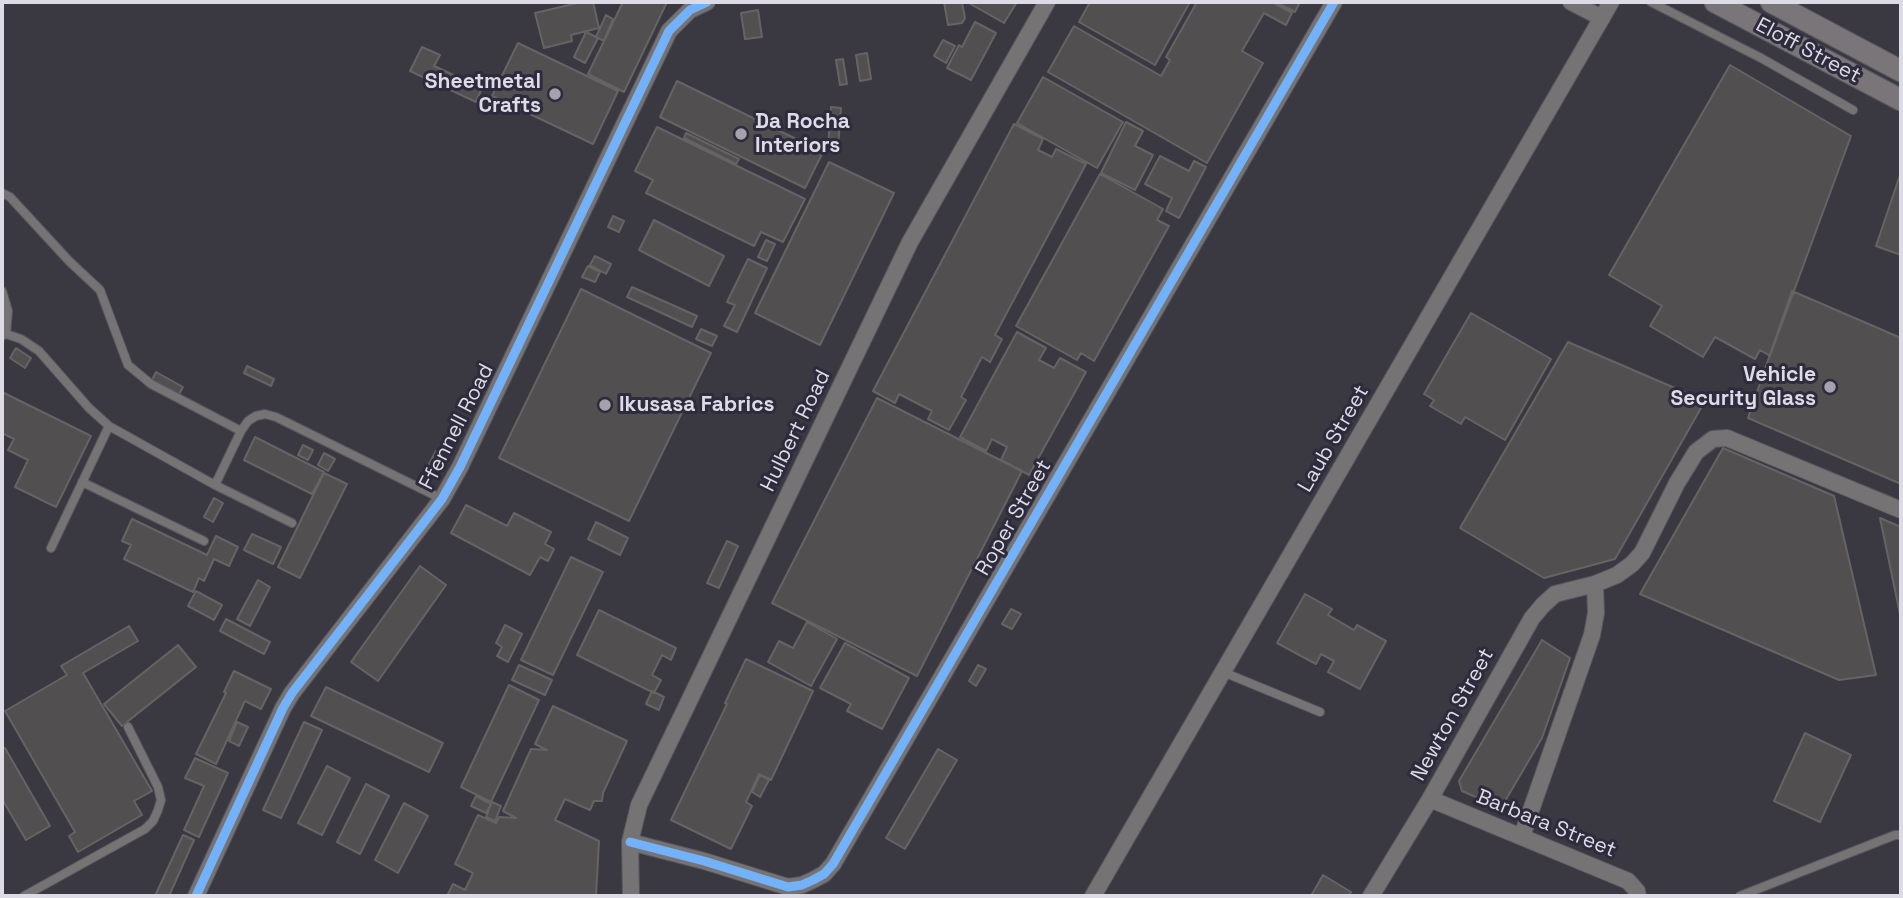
<!DOCTYPE html>
<style>
body{margin:0}
#map{position:relative;width:1903px;height:898px;overflow:hidden;background:#3a3942;font-family:"Space Grotesk",sans-serif}
canvas{display:block}
.frame{position:absolute;inset:0;border:4px solid #dcdbe6;pointer-events:none}
</style>
<div id="map">
<canvas width="1903" height="898"></canvas>
<div class="frame"></div>
</div>
<script>
const g = document.querySelector('canvas').getContext('2d');
g.lineJoin = 'round';
function paint(path, color) {
  g.fillStyle = color;
  g.fill(path, 'evenodd');
}
function toPath(rows) {
  const path = new Path2D();
  for (const r of rows) {
    path.moveTo(r[0], r[1]);
    for (let i = 2; i < r.length; i += 2) path.lineTo(r[i], r[i + 1]);
  }
  return path;
}
function stroke(path, color, width, dash) {
  g.strokeStyle = color;
  g.lineWidth = width;
  g.lineCap = dash ? 'butt' : 'round';
  g.setLineDash(dash || []);
  g.stroke(path);
}
function write(font, color, halo, rows, align = 'center') {
  g.font = font + ' "Space Grotesk",sans-serif';
  g.lineWidth = 6;
  g.setLineDash([]);
  g.textBaseline = 'middle';
  g.strokeStyle = halo;
  g.fillStyle = color;
  for (const [text, x, y, turn = 0] of rows) {
    g.save();
    g.translate(x, y);
    g.rotate((+turn || 0) * Math.PI / 180);
    g.textAlign = isNaN(turn) ? turn : align;
    if (halo) g.strokeText(text, 0, 0);
    g.fillText(text, 0, 0);
    g.restore();
  }
}
const building = toPath([
 [582,2,593,2,599,28,571,35,572,41,544,48,535,13,582,2],
 [623,2,667,2,624,92,588,74,623,2],
 [944,2,966,2,962,3,965,18,962,23,948,25,944,2],
 [967,2,1017,2,1004,23,967,2],
 [1090,2,1190,2,1155,65,1079,22,1090,2],
 [1197,2,1272,2,1292,13,1286,25,1264,13,1242,51,1263,63,1207,163,1048,72,1074,26,1161,76,1170,60,1166,57,1197,2],
 [1276,2,1300,2,1295,12,1276,2],
 [758,10,762,37,745,39,741,13,758,10],
 [606,15,613,19,604,41,596,37,606,15],
 [975,22,996,33,971,80,947,68,959,45,962,47,975,22],
 [586,32,598,38,585,63,574,57,586,32],
 [943,40,955,46,946,63,934,56,943,40],
 [518,43,618,91,593,144,492,96,518,43],
 [422,47,440,55,434,66,482,88,476,102,410,71,422,47],
 [867,53,871,79,860,81,856,55,867,53],
 [843,59,847,84,840,85,836,60,843,59],
 [1730,65,1851,136,1770,356,1760,350,1755,359,1715,337,1703,357,1650,326,1662,306,1609,275,1730,65],
 [1043,77,1123,122,1097,168,1017,123,1043,77],
 [677,81,823,152,805,188,660,117,677,81],
 [831,107,841,108,838,147,828,147,831,107],
 [1126,122,1143,131,1135,146,1153,155,1135,190,1101,173,1126,122],
 [1014,124,1043,139,1038,150,1052,157,1056,149,1086,164,995,335,1002,339,990,362,982,357,961,397,966,400,949,430,928,419,932,411,899,394,895,403,873,391,1014,124],
 [657,127,805,199,783,242,761,232,754,246,646,193,653,180,635,171,657,127],
 [686,133,739,159,736,164,684,138,686,133],
 [1160,156,1189,171,1194,161,1206,167,1179,218,1166,211,1172,198,1145,184,1160,156],
 [829,162,894,193,820,345,755,313,829,162],
 [1901,172,1901,255,1876,246,1901,172],
 [1100,174,1163,209,1157,220,1169,226,1094,361,1081,353,1077,360,1016,326,1100,174],
 [613,216,624,221,619,232,608,227,613,216],
 [654,220,724,256,709,286,639,250,654,220],
 [766,240,775,244,767,261,758,257,766,240],
 [595,256,611,264,606,274,590,265,595,256],
 [748,259,767,268,737,332,724,326,735,305,727,302,748,259],
 [588,266,600,272,595,282,582,277,588,266],
 [632,287,697,316,692,327,627,297,632,287],
 [581,289,711,353,629,521,499,458,581,289],
 [1792,291,1901,338,1901,484,1748,418,1792,291],
 [1471,313,1551,359,1505,440,1465,417,1461,424,1430,406,1434,400,1424,394,1471,313],
 [701,329,717,336,712,346,696,339,701,329],
 [1017,332,1046,348,1039,360,1054,368,1060,358,1086,372,1029,475,1001,460,1007,447,992,439,986,451,960,437,1017,332],
 [1568,342,1705,401,1615,559,1544,578,1460,528,1568,342],
 [16,348,31,358,25,368,10,358,16,348],
 [247,366,274,379,271,386,244,373,247,366],
 [156,372,183,387,178,396,151,382,156,372],
 [2,392,91,436,56,507,15,487,28,460,8,450,14,439,2,433,2,392],
 [877,398,1022,471,917,676,772,603,877,398],
 [255,437,324,472,312,494,244,460,255,437],
 [303,445,313,450,308,460,298,455,303,445],
 [1723,448,1834,496,1876,675,1839,680,1640,594,1723,448],
 [436,451,443,455,437,468,429,464,436,451],
 [324,453,335,459,328,471,318,465,324,453],
 [324,473,347,484,300,578,278,567,324,473],
 [214,498,223,503,213,522,204,517,214,498],
 [466,505,507,526,514,513,551,532,545,544,554,549,548,561,540,557,530,575,451,533,466,505],
 [1880,518,1901,527,1901,619,1880,518],
 [132,519,207,555,216,536,238,547,229,566,214,559,204,581,199,578,193,592,124,559,131,545,122,541,132,519],
 [596,522,628,538,620,555,588,539,596,522],
 [252,534,281,547,273,564,244,550,252,534],
 [727,541,738,546,719,588,707,583,727,541],
 [571,557,603,572,553,675,521,660,571,557],
 [420,566,446,585,378,681,351,662,420,566],
 [258,580,270,587,250,626,237,619,258,580],
 [196,591,222,605,214,620,188,606,196,591],
 [1305,594,1332,609,1328,615,1354,630,1357,625,1386,641,1360,689,1328,672,1334,661,1321,654,1316,664,1277,643,1305,594],
 [1011,609,1021,614,1012,629,1002,624,1011,609],
 [599,610,676,648,671,660,662,655,652,675,661,680,654,693,577,655,599,610],
 [226,619,270,642,264,654,220,631,226,619],
 [807,622,837,639,811,686,768,662,779,641,793,648,807,622],
 [505,625,522,634,508,662,497,656,502,647,496,643,505,625],
 [129,626,138,641,83,673,152,791,134,801,142,815,78,852,69,836,75,832,5,711,67,675,61,666,129,626],
 [1542,640,1570,658,1542,738,1501,808,1462,791,1459,781,1542,640],
 [845,643,909,678,882,729,847,711,851,704,820,688,845,643],
 [178,645,196,667,122,726,104,704,178,645],
 [746,659,813,691,771,780,759,774,746,802,752,806,731,849,671,820,727,704,725,703,746,659],
 [519,665,552,680,545,695,512,680,519,665],
 [978,665,986,669,976,686,969,681,978,665],
 [234,671,271,689,261,709,245,701,216,764,196,754,226,693,224,692,234,671],
 [509,685,539,700,491,802,461,787,509,685],
 [326,687,443,743,429,772,311,716,326,687],
 [652,691,664,697,659,710,646,704,652,691],
 [553,706,627,741,603,793,602,801,594,801,590,810,565,799,555,820,599,841,596,896,447,896,453,884,465,890,473,873,455,864,478,815,496,823,499,817,516,818,503,811,531,749,547,750,535,744,553,706],
 [237,722,248,727,239,746,229,741,237,722],
 [304,722,322,730,281,818,263,810,304,722],
 [1805,733,1851,755,1820,822,1774,801,1805,733],
 [5,748,50,826,26,840,2,799,2,749,5,748],
 [938,749,957,760,905,849,886,838,938,749],
 [195,758,228,773,199,837,184,830,204,786,185,778,195,758],
 [327,766,350,778,322,835,298,823,327,766],
 [760,775,769,780,760,797,752,792,760,775],
 [366,784,389,796,360,854,337,842,366,784],
 [476,796,491,804,486,813,471,806,476,796],
 [492,802,501,806,495,821,486,817,492,802],
 [404,803,428,816,398,873,375,860,404,803],
 [183,835,194,840,169,896,155,896,183,835],
 [1323,875,1351,892,1349,896,1311,896,1323,875]
]);
paint(building, '#524f50');
stroke(building, '#666364', 2);
const lane = toPath([
 [1651,2,1761,58,1853,110],
 [2,193,10,197,69,261,100,290,128,365,151,384,241,431],
 [2,291,8,311,6,334],
 [2,336,6,334,21,339,39,351,89,408,109,426,215,485,292,523],
 [82,482,204,541],
 [215,485,241,431,248,421,256,416,265,414,276,417,442,499],
 [51,548,109,426],
 [1223,672,1320,712],
 [24,896,145,829,153,821,158,810,161,800,158,787,128,727],
 [1740,896,1895,835,1901,835]
]);
const street = toPath([
 [1571,2,1602,18],
 [1430,799,1628,881,1637,891,1638,896],
 [1522,836,1592,635,1596,613,1595,584],
 [630,842,704,861,788,887,802,885,813,880,824,874,833,864,1334,2],
 [196,896,283,708,292,693,442,499,460,467,669,31,690,10,707,2],
 [631,896,630,842,639,805,910,242,1047,2],
 [1093,896,1611,2],
 [1371,896,1430,799,1532,618,1543,605,1555,594,1595,584,1617,575,1632,564,1642,553,1677,483,1696,452,1713,439,1727,438,1901,510]
]);
const secondary = toPath([
 [1715,2,1901,100],
 [1771,2,1901,71]
]);
stroke(lane, '#58575f', 10);
stroke(street, '#58575f', 18);
stroke(secondary, '#58575f', 23);
stroke(lane, '#767375', 8);
stroke(street, '#767375', 16);
stroke(secondary, '#797579', 21);
stroke(toPath([
 [630,842,704,861,788,887,802,885,813,880,824,874,833,864,1334,2],
 [196,896,283,708,292,693,442,499,460,467,669,31,690,10,707,2]
]), '#73b2f8', 9);
for (const [x, y, r, color] of [
 [555,94,7,"#a3a2ad"],
 [741,134,7,"#a3a2ad"],
 [1830,387,7,"#a3a2ad"],
 [605,405,7,"#a3a2ad"]
]) {
  const dot = new Path2D();
  dot.arc(x, y, r, 0, 2 * Math.PI);
  g.fillStyle = color;
  g.fill(dot);
  stroke(dot, '#2d2b3c', 2.5);
}
write('21px', '#dcdbe6', '#2d2b3c', [
 ["Eloff Street",1808,51,28],
 ["Ffennell Road",457,427,-63],
 ["Hulbert Road",796,431,-64],
 ["Laub Street",1334,439,-60],
 ["Roper Street",1014,518,-60],
 ["Newton Street",1453,715,-61],
 ["Barbara Street",1546,824,22]
]);
write('bold 21px', '#dcdbe6', '#2d2b3c', [
 ["Sheetmetal",541,82],
 ["Crafts",541,106],
 ["Da Rocha",755,122,"left"],
 ["Interiors",755,146,"left"],
 ["Vehicle",1816,375],
 ["Security Glass",1816,399],
 ["Ikusasa Fabrics",619,405,"left"]
], 'right');
</script>
